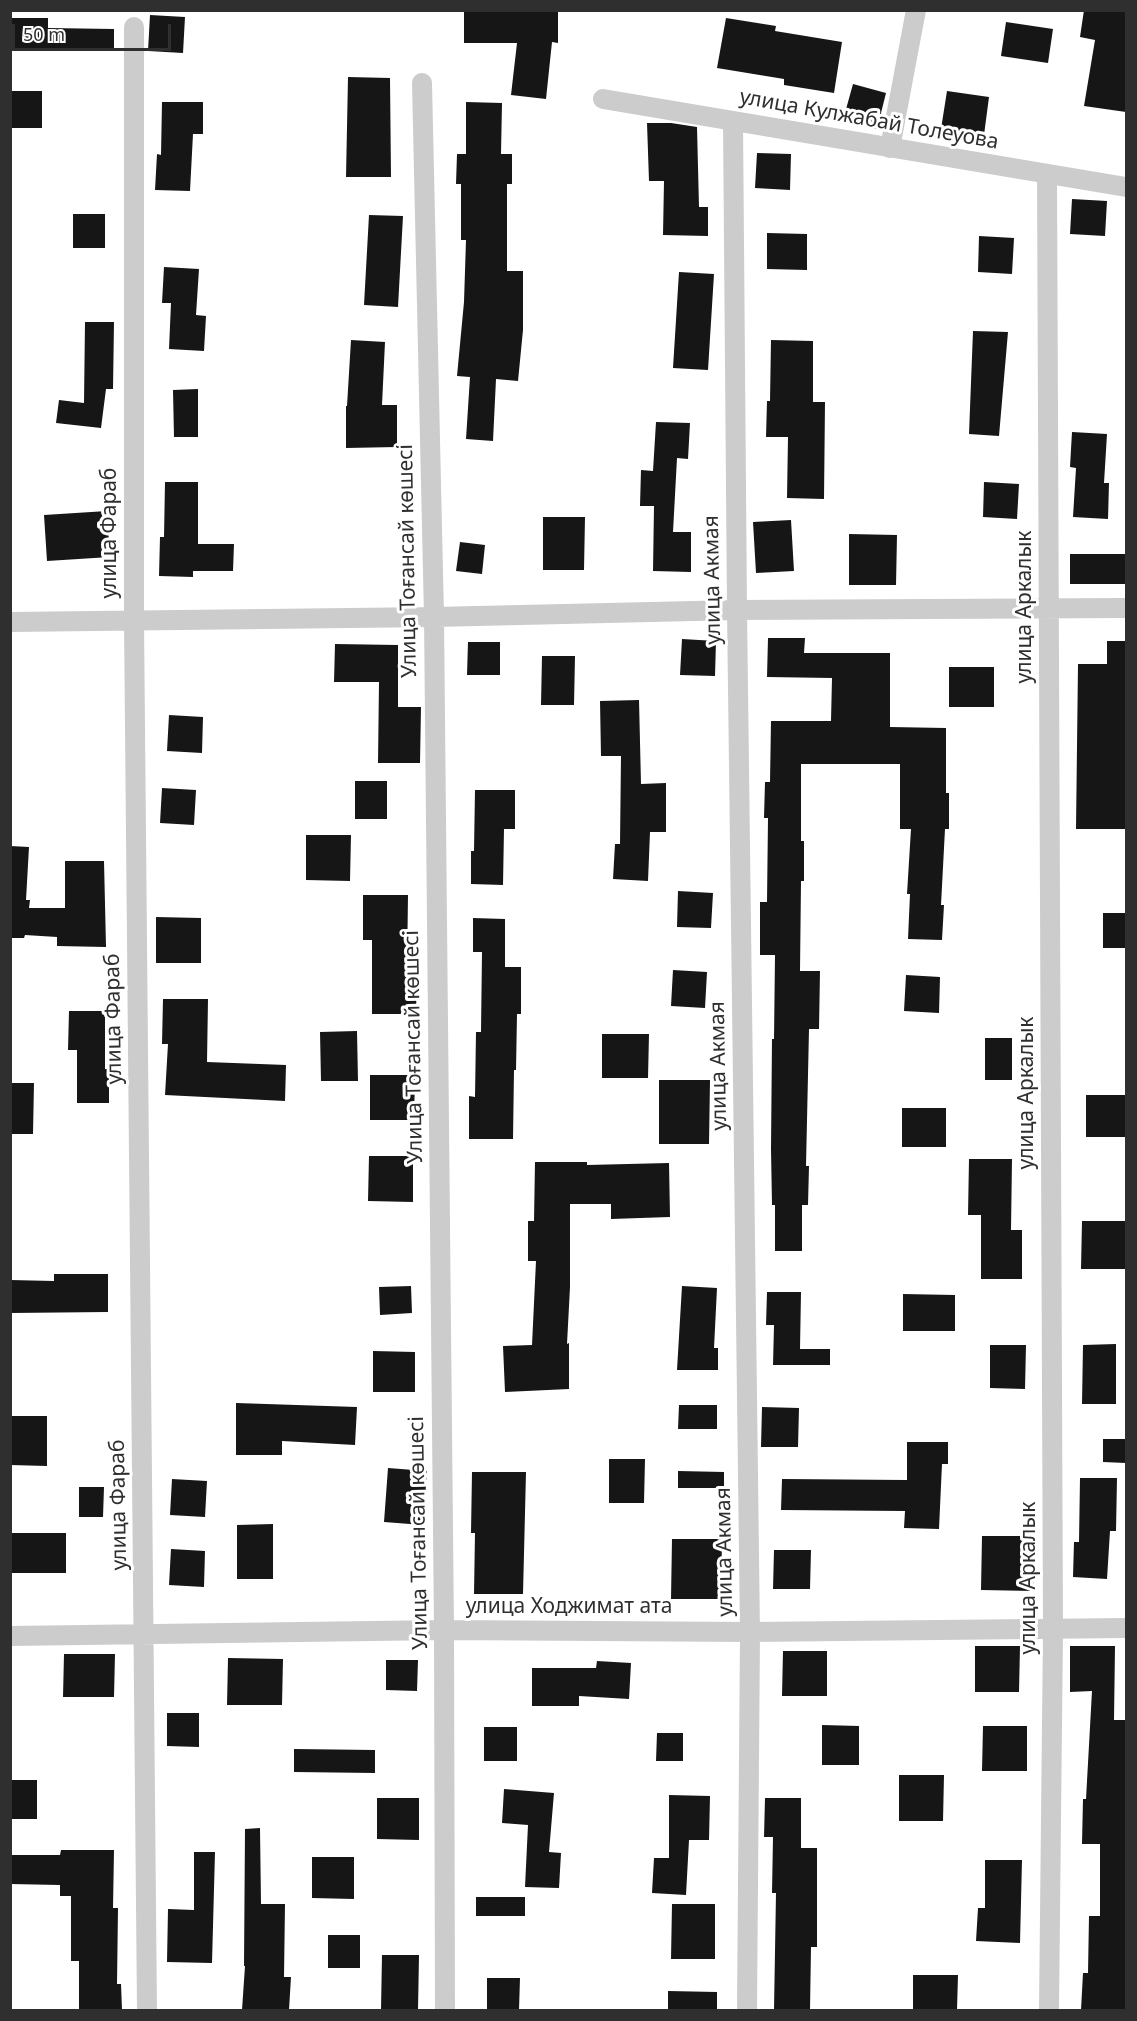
<!DOCTYPE html>
<meta charset="utf-8">
<style>
body{margin:0}
#map{position:relative;width:1137px;height:2021px;overflow:hidden;background:#fff;font-family:"Noto Sans",sans-serif}
canvas{display:block}
.frame{position:absolute;inset:0;border:12px solid #2f2f2f;pointer-events:none}
.scale{position:absolute;left:12px;top:24px;width:159px;height:27px;box-sizing:border-box;border:3px solid #2f2f2f;border-top:0;padding-left:8px;font-size:18px;line-height:21px;white-space:nowrap;color:#2f2f2f;-webkit-text-stroke:4px #fff;paint-order:stroke}
</style>
<div id="map">
<canvas width="1137" height="2021"></canvas>
<div class="frame"></div>
<div class="scale">50 m</div>
</div>
<script>
const g = document.querySelector('canvas').getContext('2d');
g.lineJoin = 'round';
function paint(path, color) {
  g.fillStyle = color;
  g.fill(path, 'evenodd');
}
function toPath(rows) {
  const path = new Path2D();
  for (const r of rows) {
    path.moveTo(r[0], r[1]);
    for (let i = 2; i < r.length; i += 2) path.lineTo(r[i], r[i + 1]);
  }
  return path;
}
function stroke(path, color, width, dash) {
  g.strokeStyle = color;
  g.lineWidth = width;
  g.lineCap = dash ? 'butt' : 'round';
  g.setLineDash(dash || []);
  g.stroke(path);
}
function write(font, color, halo, rows, align = 'center') {
  g.font = font + ' "Noto Sans",sans-serif';
  g.lineWidth = 6;
  g.setLineDash([]);
  g.textBaseline = 'middle';
  g.strokeStyle = halo;
  g.fillStyle = color;
  for (const [text, x, y, turn = 0] of rows) {
    g.save();
    g.translate(x, y);
    g.rotate((+turn || 0) * Math.PI / 180);
    g.textAlign = isNaN(turn) ? turn : align;
    if (halo) g.strokeText(text, 0, 0);
    g.fillText(text, 0, 0);
    g.restore();
  }
}
paint(toPath([
 [464,10,558,10,558,43,552,42,546,99,511,95,517,43,464,43],
 [1084,10,1126,10,1126,112,1084,106,1095,40,1080,37],
 [150,15,185,17,183,53,148,51],
 [10,18,48,18,48,28,114,29,114,50,10,48],
 [726,18,776,26,775,31,842,42,834,93,784,85,784,79,717,68],
 [1006,22,1053,29,1048,63,1001,56],
 [348,77,390,78,391,177,346,177],
 [853,84,886,93,877,129,843,120],
 [10,91,42,91,42,128,10,128],
 [947,91,989,97,984,135,941,129],
 [162,102,203,102,203,134,193,134,190,191,155,190,157,154,161,155],
 [466,102,502,103,501,154,512,154,512,184,507,184,507,271,523,271,523,330,518,381,496,379,493,441,466,439,470,377,457,376,464,302,466,240,461,240,461,184,456,184,457,154,466,154],
 [647,123,671,123,697,127,699,207,708,207,708,236,663,235,664,181,649,181],
 [757,153,791,154,790,190,755,188],
 [1072,199,1107,201,1105,236,1070,234],
 [73,214,105,214,105,248,73,248],
 [369,215,403,216,398,307,364,305],
 [767,233,807,234,807,270,767,269],
 [979,236,1014,238,1012,274,978,272],
 [164,267,199,269,196,315,206,316,204,351,169,349,171,303,162,303],
 [679,272,714,274,708,370,673,368],
 [85,322,114,322,113,389,106,389,101,428,56,423,59,400,84,403],
 [973,331,1008,332,999,436,969,434],
 [351,340,385,342,382,405,397,405,397,447,346,448,346,406,347,406],
 [771,340,813,341,813,402,825,402,824,499,787,498,788,437,766,437,767,401,770,401],
 [198,389,198,437,174,437,173,390],
 [656,422,690,423,688,459,677,458,673,532,691,532,691,572,653,571,654,506,640,506,641,470,653,471],
 [1072,432,1107,434,1104,483,1109,483,1108,519,1073,517,1076,468,1070,467],
 [165,482,198,482,198,544,234,544,233,571,193,571,193,577,159,576,160,537,164,537],
 [984,482,1019,484,1017,519,983,517],
 [107,511,110,557,47,561,44,515],
 [543,517,585,517,584,570,543,570],
 [791,520,794,571,756,573,753,522],
 [849,534,897,535,896,585,849,585],
 [460,542,485,545,482,574,456,571],
 [1070,554,1126,554,1126,584,1070,584],
 [768,638,805,638,804,653,890,653,890,727,946,728,946,793,949,793,949,829,945,829,941,905,944,905,942,940,908,939,910,894,907,894,911,829,900,829,900,764,801,764,801,841,804,841,804,881,801,881,800,971,820,971,819,1029,809,1029,806,1166,809,1166,808,1205,802,1205,802,1251,775,1251,775,1205,772,1205,771,1149,772,1039,774,1039,775,955,760,955,760,902,767,902,768,818,764,818,765,782,770,782,771,721,831,721,832,678,767,677],
 [682,639,716,641,715,676,680,675],
 [1107,641,1126,641,1126,829,1076,829,1078,664,1107,664],
 [468,642,500,642,500,675,467,675],
 [335,644,398,645,398,707,421,707,420,763,378,763,379,682,334,682],
 [542,656,575,656,574,705,541,705],
 [949,667,994,667,994,707,949,707],
 [639,700,641,784,666,783,666,832,650,832,648,881,613,879,615,844,620,844,621,756,601,756,600,701],
 [169,715,203,717,202,753,167,751],
 [355,781,387,781,387,819,355,819],
 [162,788,196,790,194,825,160,823],
 [475,790,515,790,515,829,504,829,503,885,471,884,471,851,474,851],
 [306,835,351,835,350,881,306,880],
 [10,846,29,847,26,900,30,900,29,908,65,908,65,861,104,861,106,947,57,946,57,937,25,935,24,938,10,938],
 [678,891,713,893,711,928,677,927],
 [363,895,408,895,407,969,417,969,416,1014,372,1014,372,940,363,940],
 [1103,913,1126,913,1126,948,1103,948],
 [156,917,201,918,201,963,156,963],
 [473,918,505,919,505,967,521,967,521,1014,517,1014,516,1070,514,1070,513,1139,469,1139,469,1096,475,1097,476,1032,481,1032,482,952,473,952],
 [673,970,707,972,705,1008,671,1006],
 [906,975,940,977,939,1013,904,1011],
 [163,999,208,999,207,1062,286,1065,285,1101,165,1095,168,1044,162,1044],
 [69,1011,105,1011,105,1069,109,1069,109,1103,77,1103,77,1050,68,1050],
 [357,1031,358,1081,321,1081,320,1032],
 [602,1034,649,1034,648,1078,602,1078],
 [985,1038,1012,1038,1012,1080,985,1080],
 [370,1075,415,1075,414,1120,370,1120],
 [659,1080,710,1080,709,1144,659,1144],
 [10,1083,34,1083,33,1134,10,1134],
 [1086,1095,1126,1095,1126,1137,1086,1137],
 [902,1108,946,1108,946,1147,902,1147],
 [369,1156,413,1156,413,1202,368,1201],
 [969,1159,1012,1159,1011,1230,1022,1230,1022,1279,981,1279,981,1215,968,1215],
 [535,1162,587,1162,587,1165,669,1163,670,1217,611,1219,611,1204,570,1204,570,1287,567,1344,569,1343,569,1389,505,1392,503,1346,532,1345,536,1261,528,1261,528,1221,534,1221],
 [1082,1221,1126,1221,1126,1269,1081,1269],
 [54,1274,108,1274,108,1312,10,1313,10,1280,54,1281],
 [411,1286,412,1313,380,1315,379,1287],
 [682,1286,717,1288,714,1348,718,1348,718,1370,677,1370],
 [767,1292,801,1292,800,1349,830,1349,830,1365,773,1365,774,1325,766,1325],
 [903,1294,955,1295,955,1331,903,1331],
 [1116,1344,1116,1404,1082,1404,1083,1345],
 [990,1345,1026,1345,1025,1389,990,1388],
 [373,1351,415,1352,415,1392,373,1392],
 [236,1403,357,1407,355,1445,282,1441,282,1455,236,1455],
 [679,1405,717,1405,717,1429,678,1429],
 [762,1407,799,1408,798,1447,761,1447],
 [10,1416,47,1416,47,1466,10,1465],
 [1103,1439,1126,1439,1126,1463,1103,1462],
 [907,1442,948,1442,948,1464,942,1464,939,1529,904,1528,905,1511,781,1510,782,1479,907,1480],
 [609,1459,645,1459,644,1503,609,1503],
 [388,1468,427,1471,423,1525,384,1522],
 [678,1471,724,1472,724,1488,678,1488],
 [472,1472,526,1472,523,1594,474,1594,475,1533,471,1533],
 [1080,1478,1117,1478,1116,1531,1110,1531,1107,1579,1073,1577,1074,1542,1079,1542],
 [172,1479,207,1481,205,1517,170,1515],
 [79,1487,104,1487,103,1517,79,1517],
 [273,1524,273,1579,237,1579,237,1525],
 [10,1533,66,1533,66,1573,10,1573],
 [982,1536,1034,1536,1033,1591,981,1590],
 [672,1539,722,1539,721,1599,671,1599],
 [171,1549,205,1551,204,1587,169,1585],
 [774,1550,811,1550,810,1589,773,1589],
 [975,1646,1020,1646,1019,1692,975,1692],
 [1070,1646,1115,1646,1114,1720,1126,1720,1126,2010,1081,2010,1083,1973,1088,1973,1089,1916,1100,1916,1100,1844,1082,1844,1083,1799,1086,1799,1092,1691,1070,1692],
 [783,1651,827,1651,827,1696,782,1696],
 [64,1654,115,1654,114,1697,63,1697],
 [228,1658,283,1659,282,1705,227,1705],
 [386,1660,418,1660,417,1691,386,1690],
 [597,1661,631,1663,629,1699,579,1696,579,1706,532,1706,532,1668,596,1668],
 [167,1713,199,1713,199,1747,167,1746],
 [822,1725,859,1726,859,1765,822,1765],
 [983,1726,1027,1726,1027,1771,982,1771],
 [484,1727,517,1727,517,1761,484,1761],
 [657,1733,683,1733,683,1761,656,1761],
 [294,1749,375,1750,375,1773,294,1772],
 [899,1775,944,1775,943,1821,899,1821],
 [10,1780,37,1780,37,1819,10,1819],
 [504,1789,554,1793,549,1852,561,1853,559,1888,525,1887,528,1825,502,1823],
 [669,1795,710,1796,709,1840,689,1840,686,1895,652,1893,654,1858,669,1858],
 [377,1798,419,1798,419,1840,377,1839],
 [765,1798,801,1798,801,1848,817,1848,817,1947,811,1947,810,2010,774,2010,776,1893,772,1893,773,1837,764,1837],
 [260,1828,261,1904,285,1904,284,1977,291,1977,289,2010,242,2010,245,1966,244,1966,245,1829],
 [61,1850,114,1850,113,1908,118,1908,117,1984,121,1984,122,2010,79,2010,79,1961,71,1961,71,1896,60,1896,60,1885,10,1884,10,1855,60,1855],
 [194,1852,215,1852,212,1963,167,1962,168,1909,194,1910],
 [312,1857,354,1857,354,1899,312,1898],
 [985,1860,1022,1860,1020,1943,976,1941,978,1908,985,1908],
 [476,1897,525,1897,525,1916,476,1916],
 [672,1904,715,1904,715,1959,671,1959],
 [328,1935,360,1935,360,1968,328,1968],
 [382,1955,419,1955,418,2010,381,2010],
 [913,1975,958,1975,957,2010,913,2010],
 [487,1978,520,1978,519,2010,487,2010],
 [668,1991,717,1992,717,2010,668,2010]
]), '#161616');
stroke(toPath([
 [134,27,134,621,147,2010],
 [422,83,434,617,444,1630,445,2010],
 [603,99,1126,187],
 [733,121,737,610,750,1632,747,2010],
 [890,148,916,10],
 [1047,174,1053,1629,1049,2010],
 [10,622,434,617,737,610,1126,608],
 [10,1636,444,1630,750,1632,1126,1628]
]), '#ccc', 20);
write('21px', '#2f2f2f', '#fff', [
 ["улица Кулжабай Толеуова",869,120,10],
 ["улица Фараб",110,533,-90],
 ["Улица Тоғансай көшесі",408,561,-91],
 ["улица Акмая",713,580,-91],
 ["улица Аркалык",1025,607,-90],
 ["улица Фараб",114,1019,-91],
 ["Улица Тоғансай көшесі",414,1047,-91],
 ["улица Акмая",719,1066,-91],
 ["улица Аркалык",1027,1093,-90],
 ["улица Фараб",119,1505,-91],
 ["Улица Тоғансай көшесі",419,1533,-91],
 ["улица Акмая",725,1552,-91],
 ["улица Аркалык",1029,1578,-90],
 ["улица Ходжимат ата",569,1607]
]);
</script>
